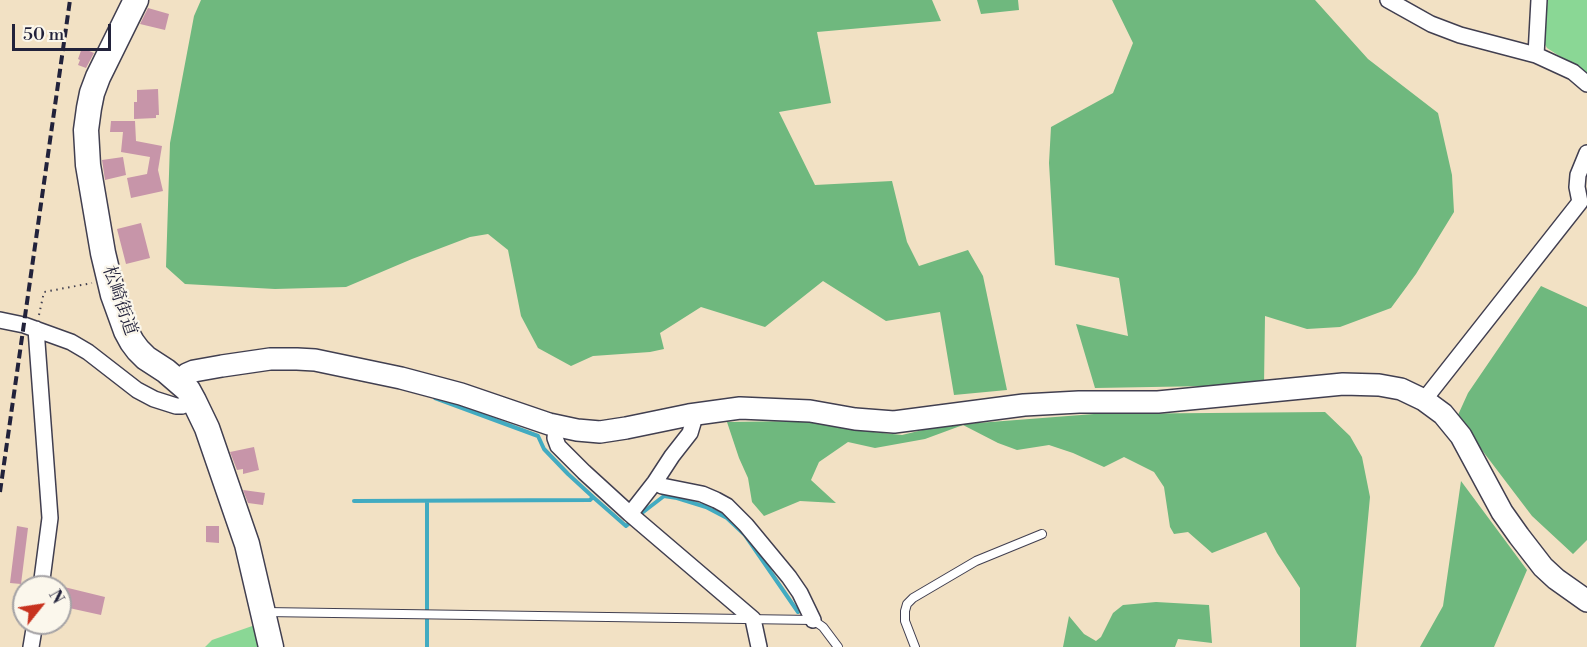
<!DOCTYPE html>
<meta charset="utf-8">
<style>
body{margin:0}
#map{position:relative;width:1587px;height:647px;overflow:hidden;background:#f2e1c4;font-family:"Libre Bodoni",serif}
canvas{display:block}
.north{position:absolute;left:12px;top:575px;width:60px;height:60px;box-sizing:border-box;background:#fbf7ec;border:2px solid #a4a2a5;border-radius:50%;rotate:60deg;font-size:16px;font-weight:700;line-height:24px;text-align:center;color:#22223b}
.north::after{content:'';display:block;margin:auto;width:21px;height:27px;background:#c8321e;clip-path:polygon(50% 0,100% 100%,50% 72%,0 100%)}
.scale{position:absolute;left:12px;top:24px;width:99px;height:27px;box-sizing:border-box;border:3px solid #22223b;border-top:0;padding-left:8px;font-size:18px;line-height:21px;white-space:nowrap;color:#22223b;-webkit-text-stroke:4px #fbf7ec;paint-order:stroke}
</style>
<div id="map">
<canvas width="1587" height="647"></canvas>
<div class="north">N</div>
<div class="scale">50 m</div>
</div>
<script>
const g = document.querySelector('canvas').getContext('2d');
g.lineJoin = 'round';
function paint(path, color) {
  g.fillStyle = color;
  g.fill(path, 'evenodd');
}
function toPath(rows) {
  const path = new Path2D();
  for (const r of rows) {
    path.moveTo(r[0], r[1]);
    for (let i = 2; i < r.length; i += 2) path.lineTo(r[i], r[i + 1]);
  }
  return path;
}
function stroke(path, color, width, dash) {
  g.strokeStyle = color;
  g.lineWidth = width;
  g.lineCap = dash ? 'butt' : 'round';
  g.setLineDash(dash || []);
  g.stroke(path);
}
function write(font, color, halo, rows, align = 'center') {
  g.font = font + ' "Libre Bodoni","Noto Serif JP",serif';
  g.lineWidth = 4.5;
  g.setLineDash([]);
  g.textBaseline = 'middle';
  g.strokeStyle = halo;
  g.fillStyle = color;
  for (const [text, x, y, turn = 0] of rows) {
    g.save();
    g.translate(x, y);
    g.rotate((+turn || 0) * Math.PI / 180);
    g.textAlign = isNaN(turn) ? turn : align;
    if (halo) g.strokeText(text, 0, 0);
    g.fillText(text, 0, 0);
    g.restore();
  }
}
paint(toPath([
 [1546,0,1587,0,1587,74,1547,48,1542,39,1546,11],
 [258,624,263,647,205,647,212,640]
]), '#8ad795');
paint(toPath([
 [201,0,932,0,941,21,817,32,831,103,779,112,815,185,892,181,907,242,919,266,968,250,983,276,1007,390,954,395,940,312,886,321,823,281,765,327,701,307,660,333,664,349,650,352,593,356,571,366,538,348,521,316,508,250,488,234,470,237,412,259,346,287,275,289,185,284,166,267,170,143,194,16],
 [977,0,1018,0,1019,10,981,14],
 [1112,0,1315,0,1368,59,1438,113,1452,175,1454,212,1416,274,1391,308,1340,327,1307,329,1265,316,1264,385,1095,388,1076,324,1128,336,1119,278,1055,265,1049,163,1051,127,1113,93,1133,43],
 [1541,286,1587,307,1587,540,1573,554,1532,516,1475,441,1458,415,1468,393],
 [1325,412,1350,436,1362,457,1370,497,1356,647,1300,647,1300,588,1277,553,1266,532,1212,553,1188,532,1174,534,1170,527,1164,487,1154,472,1124,457,1104,467,1073,453,1049,445,1017,450,998,443,963,425,925,439,875,448,848,442,819,462,811,480,836,503,800,501,764,516,752,502,748,478,739,458,727,422,802,421,854,430,902,435,939,426,1094,414],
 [1461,481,1527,570,1494,647,1420,647,1443,606],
 [1156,602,1209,605,1212,643,1178,639,1175,647,1063,647,1069,616,1084,634,1096,641,1101,637,1113,613,1123,605]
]), '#6fb87e');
stroke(toPath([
 [435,398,538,436,544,449,568,474,593,497,626,526,632,521],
 [354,501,590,500,593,497],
 [427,501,427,647],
 [638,516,664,496,677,498,706,507,727,518,745,535,798,612]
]), '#42abc1', 4);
paint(toPath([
 [148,8,169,14,165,30,140,24],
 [82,48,94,53,86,68,78,65,80,60,78,59],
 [158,89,159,115,156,115,156,118,134,119,134,102,137,102,137,90],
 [111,121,135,121,136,141,162,146,158,170,163,191,131,198,127,178,147,174,150,157,121,152,123,132,110,132],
 [123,157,126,175,105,180,102,160],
 [141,223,150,258,126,264,117,229],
 [254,447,259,470,243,474,243,469,237,470,230,452],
 [243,490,265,493,263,505,248,503],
 [17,526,28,528,21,584,10,583],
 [206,526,219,526,219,543,206,542],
 [60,586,105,597,101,615,60,606]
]), '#c795a9');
const lane = toPath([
 [265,612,813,620,823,627,838,647],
 [915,647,905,621,905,611,907,604,913,598,976,561,1042,534]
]);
const street = toPath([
 [1388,0,1431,24,1460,35,1536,55,1573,72,1587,84],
 [1536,55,1539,0],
 [0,320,24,325,71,342,88,352,137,390,154,399,176,406,182,406,194,401],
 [36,329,50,518,41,587],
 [1424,400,1580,202,1577,187,1578,175,1587,153],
 [556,426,555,438,558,446,584,472,630,514,753,619,759,647],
 [655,482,662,486,702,494,716,500,727,506,746,525,789,577,800,593,813,620],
 [630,514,655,482,672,456,690,433,693,423,689,415],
 [31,647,35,623]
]);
const secondary = toPath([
 [179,382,187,374,194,371,222,366,270,359,297,359,315,360,401,378,461,394,549,424,577,430,600,432,626,428,689,415,740,408,810,411,855,419,894,422,1024,405,1079,402,1158,402,1343,384,1379,385,1401,389,1424,400,1443,414,1461,436,1502,512,1519,536,1543,567,1556,579,1587,601]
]);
const primary = toPath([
 [136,0,98,77,92,93,89,108,86,130,88,165,103,253,113,295,126,331,132,342,138,350,146,358,166,371,188,390,194,401,207,428,247,544,271,647]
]);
stroke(lane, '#413f50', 10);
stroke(street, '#413f50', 18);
stroke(secondary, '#413f50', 24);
stroke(primary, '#413f50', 27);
stroke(toPath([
 [39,315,44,292,92,283]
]), '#413f50', 2, [1.5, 4.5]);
stroke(lane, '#fff', 8);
stroke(street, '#fff', 15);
stroke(secondary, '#fff', 21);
stroke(primary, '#fff', 24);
stroke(toPath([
 [0,492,70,0]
]), '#22223b', 4, [9, 4.5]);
write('18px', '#22223b', '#fbf7ec', [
 ["松崎街道",119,301,71]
]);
</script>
